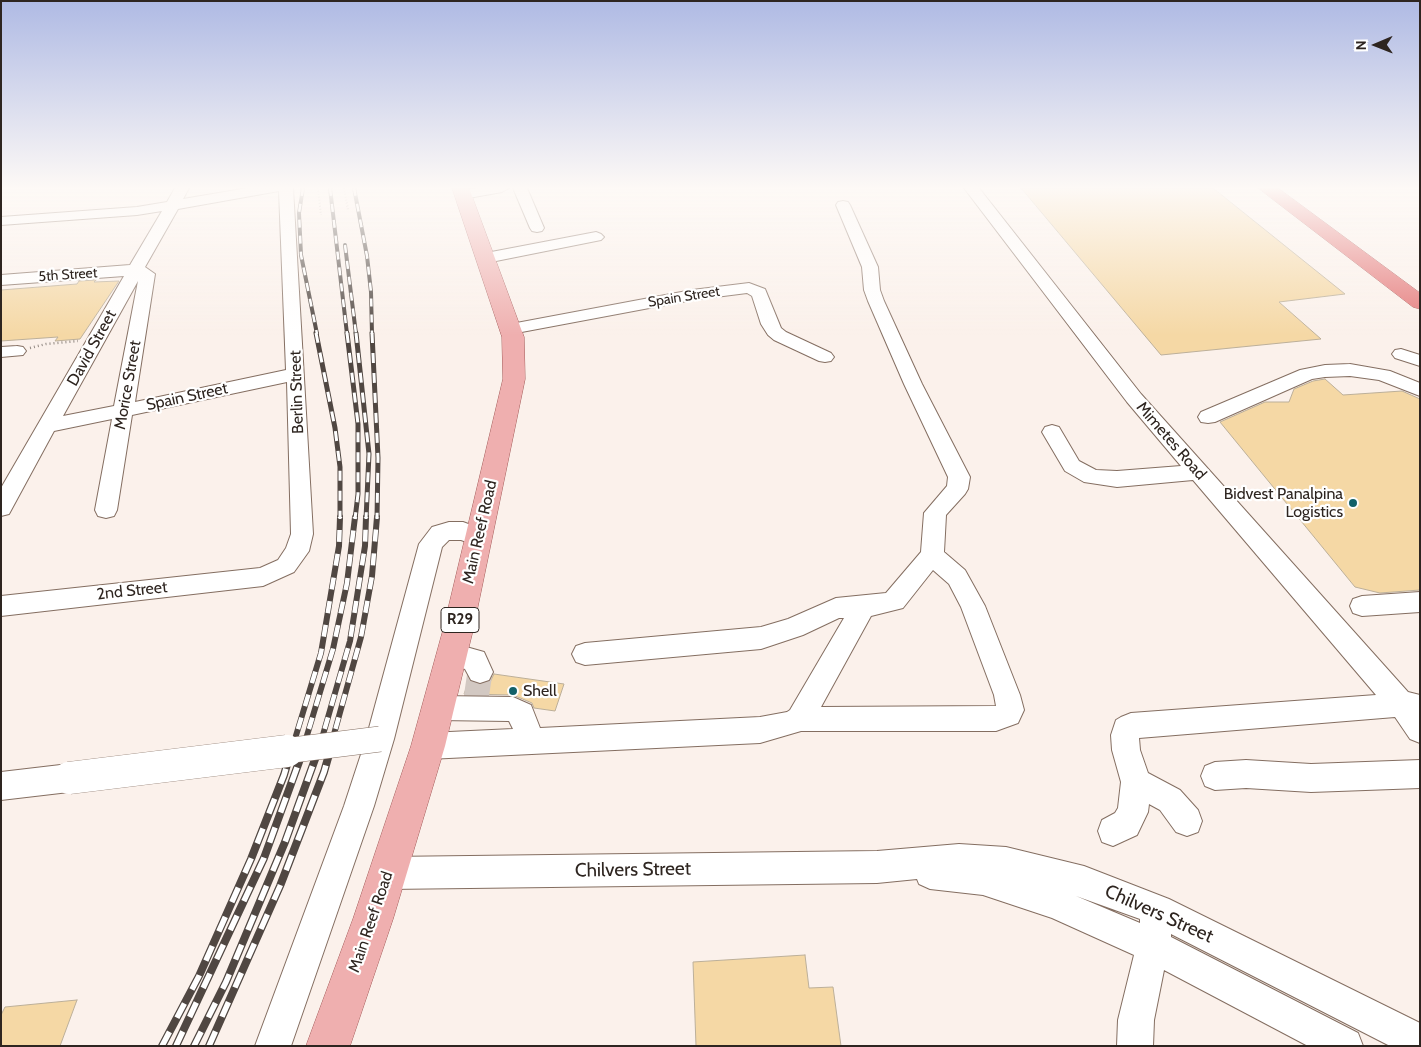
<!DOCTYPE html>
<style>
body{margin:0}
#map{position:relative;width:1421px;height:1047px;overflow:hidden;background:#fbf1eb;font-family:Cabin,sans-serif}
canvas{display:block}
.frame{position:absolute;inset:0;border:2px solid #2e2520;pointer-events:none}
.north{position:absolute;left:1351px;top:20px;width:50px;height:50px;-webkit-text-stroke:4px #fff;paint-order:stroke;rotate:269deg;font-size:14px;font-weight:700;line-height:20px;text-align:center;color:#2e2520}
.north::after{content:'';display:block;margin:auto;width:18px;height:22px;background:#2e2520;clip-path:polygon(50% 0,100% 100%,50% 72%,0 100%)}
</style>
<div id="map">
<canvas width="1421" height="1047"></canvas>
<div class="frame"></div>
<div class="north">N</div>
</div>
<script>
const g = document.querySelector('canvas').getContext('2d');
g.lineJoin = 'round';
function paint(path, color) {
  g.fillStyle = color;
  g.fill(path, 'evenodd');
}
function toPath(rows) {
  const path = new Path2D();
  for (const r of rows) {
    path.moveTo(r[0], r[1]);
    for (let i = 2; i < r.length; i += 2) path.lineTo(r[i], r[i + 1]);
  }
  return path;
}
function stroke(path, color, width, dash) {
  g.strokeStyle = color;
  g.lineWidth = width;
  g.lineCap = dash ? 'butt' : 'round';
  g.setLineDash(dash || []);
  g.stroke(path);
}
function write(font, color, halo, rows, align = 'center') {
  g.font = font + ' Cabin,sans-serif';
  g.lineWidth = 4.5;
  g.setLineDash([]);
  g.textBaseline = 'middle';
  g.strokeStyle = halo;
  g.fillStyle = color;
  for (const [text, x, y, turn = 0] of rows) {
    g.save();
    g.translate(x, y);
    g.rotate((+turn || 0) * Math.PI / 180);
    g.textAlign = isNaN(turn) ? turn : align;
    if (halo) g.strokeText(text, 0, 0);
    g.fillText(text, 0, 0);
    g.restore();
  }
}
const building = toPath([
 [1021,188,1213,188,1345,294,1279,302,1321,339,1161,355,1021,188],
 [96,280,94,282,119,281,80,339,55,341,58,337,1,341,1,290,77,284,79,281,96,280],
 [1325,379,1343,395,1402,391,1420,399,1420,590,1380,593,1355,587,1220,422,1265,402,1289,402,1294,389,1313,381,1325,379],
 [494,674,564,684,555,711,534,708,532,703,513,695,464,694,469,681,481,685,490,682,494,674],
 [805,955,809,988,833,987,841,1046,696,1046,693,962,805,955],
 [77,1000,60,1046,1,1046,1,1015,5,1007,77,1000]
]);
paint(building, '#f5d8a5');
stroke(building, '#bcaf99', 1);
stroke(toPath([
 [476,699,480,672]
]), '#d2c8c2', 25, [25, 12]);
const minor = toPath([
 [175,188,189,188,183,199,248,188,293,188,313,534,309,551,294,572,263,586,1,616,1,596,260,568,278,560,286,548,291,534,287,382,132,415,117,510,114,516,106,518,98,516,95,510,112,419,54,431,9,514,1,516,1,488,124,276,1,285,1,275,130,265,162,211,137,215,1,225,1,217,137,207,167,202,175,188],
 [279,191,286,370,135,402,155,274,145,267,178,209,279,191],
 [138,281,114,406,63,416,138,281],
 [476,188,509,188,502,192,463,199,458,198,456,195,458,192,476,188],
 [513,188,527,188,544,228,542,231,537,232,532,231,530,228,513,188],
 [964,188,979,188,1141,394,1408,692,1420,695,1420,743,1410,739,1395,717,1139,738,1140,750,1148,773,1180,790,1198,810,1202,821,1198,832,1187,836,1176,832,1160,810,1149,804,1148,812,1137,835,1113,846,1102,842,1098,831,1102,820,1115,813,1118,808,1121,782,1112,750,1111,735,1116,720,1121,717,1131,713,1376,695,1193,480,1117,487,1084,482,1065,471,1042,432,1045,427,1052,425,1059,427,1079,461,1096,470,1117,471,1181,466,1127,402,964,188],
 [843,201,848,202,850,205,878,267,880,290,884,301,922,384,970,477,968,489,965,494,946,515,944,552,965,570,985,606,1020,695,1024,710,1018,723,996,731,801,731,760,743,428,759,418,755,414,746,418,737,428,733,513,729,509,721,438,720,428,717,424,708,428,699,438,696,513,697,531,705,540,728,760,717,787,712,790,710,844,618,839,618,803,635,761,649,585,665,576,662,572,654,576,646,585,643,761,627,788,619,836,598,886,593,921,552,924,513,947,486,948,477,904,384,868,301,864,290,862,267,836,205,838,202,843,201],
 [933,570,949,584,961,607,994,695,996,706,821,707,871,616,903,608,933,570],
 [596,232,601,234,604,237,601,240,486,263,480,261,478,258,480,255,486,253,596,232],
 [749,283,765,289,781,328,786,332,831,353,834,357,831,361,825,362,819,361,774,340,768,335,761,324,752,296,747,293,692,300,511,334,505,333,502,329,505,325,511,324,692,290,749,283],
 [17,346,23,347,26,351,23,355,1,357,1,347,17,346],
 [1401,349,1420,355,1420,366,1395,358,1392,354,1395,350,1401,349],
 [1350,364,1390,371,1420,383,1420,396,1379,380,1350,376,1325,377,1312,379,1215,422,1208,423,1201,422,1198,417,1201,412,1300,370,1325,365,1350,364],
 [449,522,463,522,471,525,486,531,489,537,486,543,478,546,461,540,449,540,442,547,394,739,374,806,291,1046,255,1046,344,806,366,739,419,544,432,527,449,522],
 [1420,592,1420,612,1362,616,1353,613,1350,606,1353,599,1362,596,1420,592],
 [452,643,484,652,493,672,489,680,480,683,471,680,465,669,443,662,439,654,443,646,452,643],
 [1246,760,1311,764,1420,760,1420,788,1311,792,1246,788,1215,790,1205,786,1201,776,1205,766,1215,762,1246,760],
 [69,764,79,768,84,778,79,788,69,792,1,800,1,772,69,764],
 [959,844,1006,847,1084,866,1169,899,1420,1023,1420,1046,1390,1046,1171,934,1171,937,1358,1033,1363,1046,1308,1046,1164,970,1154,1020,1153,1046,1117,1046,1118,1020,1134,955,1052,918,983,895,930,889,919,884,917,879,877,883,388,889,377,884,372,873,377,862,388,857,877,851,959,844],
 [1076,896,1140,919,1140,923,1076,896]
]);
const major = toPath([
 [452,188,469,188,524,337,525,379,473,630,445,746,393,919,350,1046,306,1046,353,919,411,746,443,630,503,379,502,337,452,188]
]);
const highway = toPath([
 [1258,188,1278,188,1420,293,1420,309,1413,307,1258,188]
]);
stroke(minor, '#846e61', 2);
stroke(major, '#a45c5a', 1);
stroke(highway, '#a45c5a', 1);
stroke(toPath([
 [318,188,321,215],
 [344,188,348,210]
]), '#928983', 2, [0.5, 2.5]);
stroke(toPath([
 [30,348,46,344,78,341]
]), '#928983', 2.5, [1, 3]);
paint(minor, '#fff');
paint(major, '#efafaf');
paint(highway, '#e4797a');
const railFar3 = toPath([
 [303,188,299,213,301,255,317,334],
 [330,188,347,334],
 [354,188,367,256,371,292,372,334],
 [345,245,356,334]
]);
const railFar2 = toPath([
 [316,333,335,428,340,467,340,519],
 [347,333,358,424,358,494,355,519],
 [356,333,369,454,366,519],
 [372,333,378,458,377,519]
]);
const railFar1 = toPath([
 [291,752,321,653,339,546,340,517],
 [302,752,333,649,347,583,355,517],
 [318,752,350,641,365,546,366,517],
 [329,752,361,637,372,576,377,517]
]);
const rail = toPath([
 [162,1046,199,976,251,859,284,775,291,751],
 [176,1046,264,858,303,751],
 [194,1046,226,982,285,842,318,751],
 [209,1046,280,886,324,772,330,751]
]);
stroke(railFar3, '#504742', 4);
stroke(railFar2, '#504742', 5);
stroke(railFar1, '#504742', 6);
stroke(rail, '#504742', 8);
stroke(railFar3, '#fff', 2.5, [8]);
stroke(railFar2, '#fff', 3, [10]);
stroke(railFar1, '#fff', 4.5, [12]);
stroke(rail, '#fff', 5.5, [16]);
const minorBridgeFar1 = toPath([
 [277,752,380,739]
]);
const minorBridge = toPath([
 [69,778,287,751]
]);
stroke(minorBridgeFar1, '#846e61', 26, []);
stroke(minorBridge, '#846e61', 33, []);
stroke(minorBridgeFar1, '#fff', 25);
stroke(minorBridge, '#fff', 32);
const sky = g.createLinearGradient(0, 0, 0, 335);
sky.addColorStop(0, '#afbae4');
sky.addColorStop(0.56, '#fdf9f6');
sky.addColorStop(1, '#fdf9f600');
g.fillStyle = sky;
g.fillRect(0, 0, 1421, 335);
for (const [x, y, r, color] of [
 [1353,503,5,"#126169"],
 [513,691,5,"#126169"]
]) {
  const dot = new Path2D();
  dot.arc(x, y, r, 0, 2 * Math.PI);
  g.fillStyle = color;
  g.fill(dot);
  stroke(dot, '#fff', 2);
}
write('14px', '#2e2520', '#fff', [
 ["5th Street",68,275,-4],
 ["Spain Street",684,297,-9]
]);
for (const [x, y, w] of [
 [460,620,38]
]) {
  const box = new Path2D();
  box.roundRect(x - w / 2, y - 12.5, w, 25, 4);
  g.fillStyle = '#fff';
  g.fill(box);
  stroke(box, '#2e2520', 1);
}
write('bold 15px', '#2e2520', null, [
 ["R29",460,620]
]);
write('16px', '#2e2520', '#fff', [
 ["David Street",92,348,-61],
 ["Morice Street",128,385,-80],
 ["Berlin Street",297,392,-92],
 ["Spain Street",187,397,-12],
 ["Mimetes Road",1171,441,49],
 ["Main Reef Road",480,532,-77],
 ["2nd Street",132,591,-6],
 ["Main Reef Road",371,922,-71]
]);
write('16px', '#2e2520', '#fff', [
 ["Bidvest Panalpina",1343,494],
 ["Logistics",1343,512],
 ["Shell",523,691,"left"]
], 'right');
write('19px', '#2e2520', '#fff', [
 ["Chilvers Street",633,870,-1],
 ["Chilvers Street",1159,914,24]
]);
</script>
